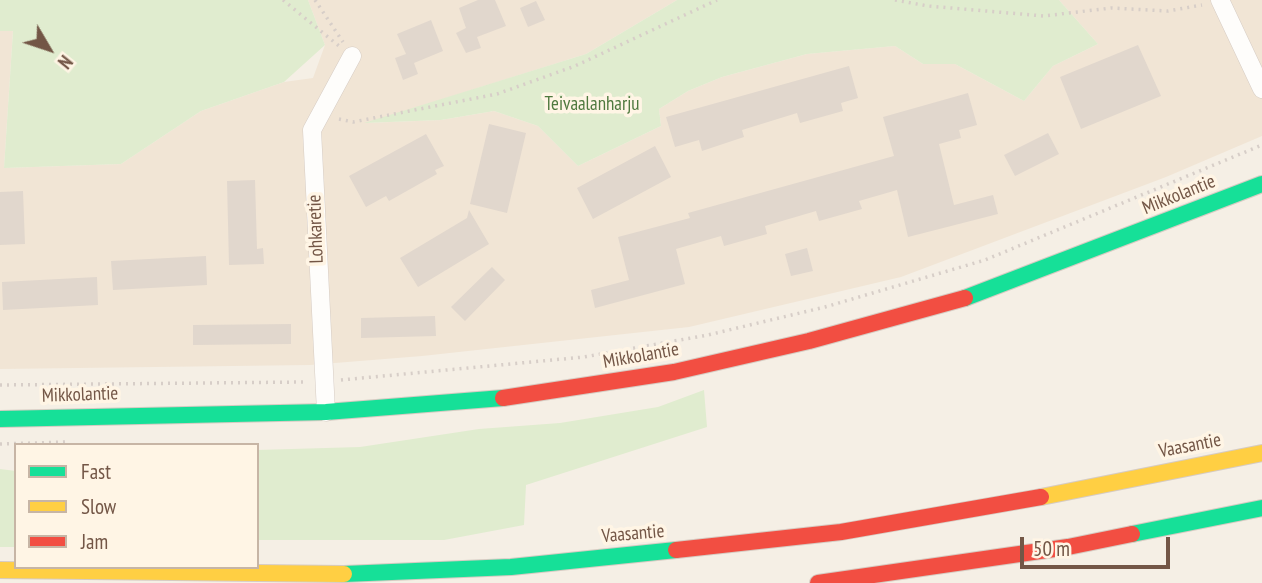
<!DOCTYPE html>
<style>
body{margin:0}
#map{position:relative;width:1262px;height:583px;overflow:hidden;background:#f5efe5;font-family:"PT Sans Narrow",sans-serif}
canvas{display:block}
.legend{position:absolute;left:14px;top:443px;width:245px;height:126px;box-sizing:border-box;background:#fff5e5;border:2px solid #c7b5a5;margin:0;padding:9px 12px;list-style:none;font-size:21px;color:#735646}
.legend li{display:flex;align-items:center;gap:14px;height:35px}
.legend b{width:35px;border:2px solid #c7b5a5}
.north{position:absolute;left:14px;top:14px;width:70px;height:70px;-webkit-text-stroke:5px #fff5e5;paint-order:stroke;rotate:129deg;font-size:19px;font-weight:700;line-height:28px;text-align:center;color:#735646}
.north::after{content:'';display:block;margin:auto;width:24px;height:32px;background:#735646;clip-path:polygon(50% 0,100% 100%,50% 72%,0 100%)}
.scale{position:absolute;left:1020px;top:537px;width:150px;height:32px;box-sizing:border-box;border:4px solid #735646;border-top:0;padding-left:9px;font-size:21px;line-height:24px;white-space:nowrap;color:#735646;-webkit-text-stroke:5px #fff5e5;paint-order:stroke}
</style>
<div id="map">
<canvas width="1262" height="583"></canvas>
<ul class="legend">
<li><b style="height:9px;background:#16e098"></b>Fast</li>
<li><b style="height:9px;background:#ffcf43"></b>Slow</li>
<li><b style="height:9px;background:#f24e42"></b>Jam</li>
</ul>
<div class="north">N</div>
<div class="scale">50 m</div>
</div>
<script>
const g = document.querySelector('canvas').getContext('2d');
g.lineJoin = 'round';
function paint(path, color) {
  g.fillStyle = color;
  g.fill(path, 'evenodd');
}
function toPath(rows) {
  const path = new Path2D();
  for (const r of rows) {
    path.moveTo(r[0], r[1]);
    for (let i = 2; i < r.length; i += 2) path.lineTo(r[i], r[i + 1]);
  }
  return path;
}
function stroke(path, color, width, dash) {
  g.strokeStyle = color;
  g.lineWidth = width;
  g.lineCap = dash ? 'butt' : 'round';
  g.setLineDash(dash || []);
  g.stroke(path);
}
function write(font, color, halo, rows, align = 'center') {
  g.font = font + ' "PT Sans Narrow",sans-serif';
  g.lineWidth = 7;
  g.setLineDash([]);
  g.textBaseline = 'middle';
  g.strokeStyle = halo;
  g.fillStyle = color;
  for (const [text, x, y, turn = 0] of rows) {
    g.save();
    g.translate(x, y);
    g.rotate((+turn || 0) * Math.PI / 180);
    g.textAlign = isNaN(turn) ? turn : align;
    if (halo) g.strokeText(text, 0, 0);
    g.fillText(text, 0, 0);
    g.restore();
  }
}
paint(toPath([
 [308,0,677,0,586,54,367,123,441,120,494,111,538,126,578,166,661,126,659,109,688,91,722,77,807,54,895,46,923,64,955,64,1024,101,1053,66,1098,44,1059,0,1262,0,1262,136,1166,177,901,277,689,327,422,356,310,365,0,369,0,31,13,30,4,168,121,164,201,111,284,82,313,78,325,45]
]), '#f1e5d5');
paint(toPath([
 [0,0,308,0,325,45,284,82,201,111,121,164,4,168,13,31,0,31],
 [677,0,1059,0,1098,44,1053,66,1024,101,955,64,923,64,895,46,807,54,722,77,688,91,659,109,661,126,578,166,538,126,494,111,441,120,364,123,586,54],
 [704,390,707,427,526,485,524,525,444,540,257,540,257,450,360,447,479,429,560,423,658,407],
 [0,469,16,471,16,547,0,547]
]), '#e0eccf');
paint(toPath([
 [478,0,495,0,506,26,477,37,481,48,466,53,456,33,466,28,459,8],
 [536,1,545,20,528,27,520,8],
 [431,20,443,51,414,63,418,74,403,80,395,58,406,54,397,34],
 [1138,45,1161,96,1081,129,1060,77],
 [849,66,858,98,841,103,843,111,800,123,797,113,742,130,744,137,702,151,699,140,675,147,666,117],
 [968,93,977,125,959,130,961,138,939,144,954,205,993,195,998,214,908,237,897,190,859,201,862,209,819,221,816,211,765,226,767,234,724,246,721,236,676,249,685,284,595,308,591,290,629,280,618,237,690,218,688,213,894,156,883,117],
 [489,124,526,133,507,213,470,204],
 [1048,133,1059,154,1015,176,1004,155],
 [426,134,444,166,435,170,437,174,389,201,386,196,366,207,349,176],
 [655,146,671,177,593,219,577,188],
 [255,180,257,249,263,248,264,264,229,265,227,181],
 [23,191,25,244,0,245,0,192],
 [469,210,489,244,418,287,400,258,467,218],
 [807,248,813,271,791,276,785,254],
 [206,256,207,285,113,290,111,261],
 [492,267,505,280,465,321,451,307],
 [97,277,98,305,3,310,2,282],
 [435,316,436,336,361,338,361,318],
 [291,324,291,344,193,345,193,325]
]), '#e1d7cd');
const street = toPath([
 [1220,0,1262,89],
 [326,412,312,130,352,56]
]);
const fast = toPath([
 [965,298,1262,184],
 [0,419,326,412,503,398],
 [1132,534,1262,508],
 [344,574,511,567,676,550]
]);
const slow = toPath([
 [1041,497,1262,453],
 [0,570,344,574]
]);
const jam = toPath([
 [503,398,674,372,809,341,965,298],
 [676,550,841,532,1041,497],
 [818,583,1068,547,1132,534]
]);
stroke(street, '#d6ccc4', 19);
stroke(fast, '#d6cbc2', 18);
stroke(slow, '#d6cbc2', 18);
stroke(jam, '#d6cbc2', 18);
stroke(toPath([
 [283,0,339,46],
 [315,0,343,42],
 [895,0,928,6,1044,16,1111,8,1168,11,1202,5],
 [339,119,353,122,497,94,575,66,717,0],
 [341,380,584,357,708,335,825,307,985,260,1262,145],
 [0,385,306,382],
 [0,444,66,442]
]), '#d7cec8', 3.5, [2, 5]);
stroke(street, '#fefdfb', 18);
stroke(fast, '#16e098', 16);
stroke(slow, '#ffcf43', 16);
stroke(jam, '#f24e42', 16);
write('19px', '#4f793e', '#fff5e5', [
 ["Teivaalanharju",592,105]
]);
write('19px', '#735646', '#fff5e5', [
 ["Mikkolantie",1179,195,-22],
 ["Lohkaretie",316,229,-92],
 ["Mikkolantie",641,356,-10],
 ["Mikkolantie",80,395,-2],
 ["Vaasantie",1190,446,-11],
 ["Vaasantie",633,534,-5]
]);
</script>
